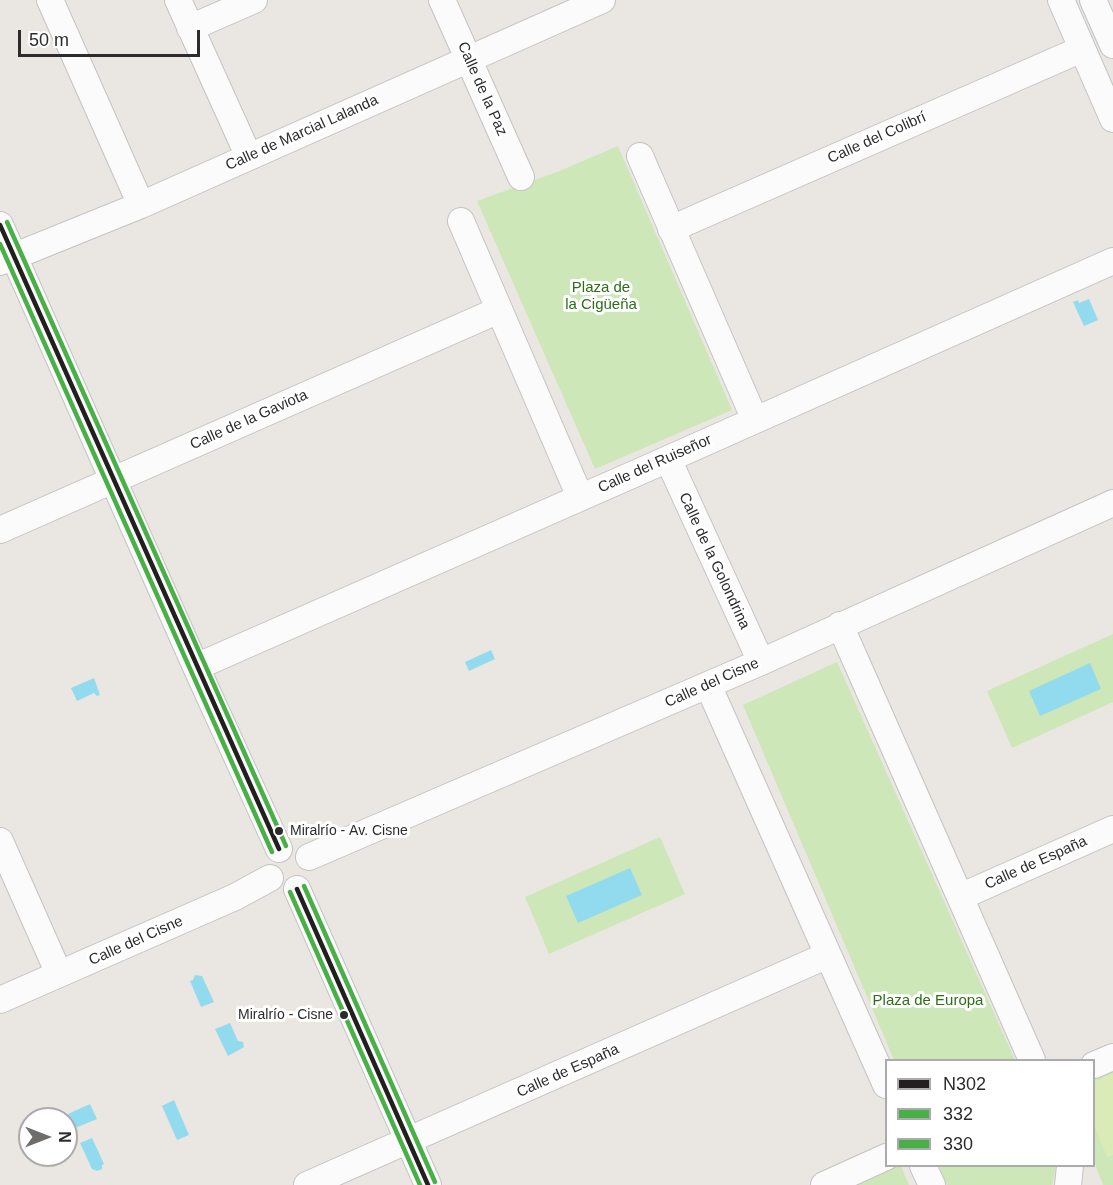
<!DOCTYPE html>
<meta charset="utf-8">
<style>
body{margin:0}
#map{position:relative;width:1113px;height:1185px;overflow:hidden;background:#eae6e2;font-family:Arial,sans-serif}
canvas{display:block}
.legend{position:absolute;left:885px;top:1059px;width:210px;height:108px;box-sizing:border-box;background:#fff;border:2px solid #ababab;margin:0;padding:8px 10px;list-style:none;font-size:18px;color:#2c2c2c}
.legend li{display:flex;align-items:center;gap:12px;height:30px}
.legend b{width:30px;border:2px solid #ababab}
.north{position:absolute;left:18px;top:1107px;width:60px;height:60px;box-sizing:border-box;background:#fff;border:2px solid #ababab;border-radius:50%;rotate:90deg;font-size:16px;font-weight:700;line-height:24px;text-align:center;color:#2c2c2c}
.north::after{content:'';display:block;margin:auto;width:21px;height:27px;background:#6e6d6c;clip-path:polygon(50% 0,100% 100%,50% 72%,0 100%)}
.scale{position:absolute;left:18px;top:30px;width:182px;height:27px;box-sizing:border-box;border:3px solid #2c2c2c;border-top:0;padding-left:8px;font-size:18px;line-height:21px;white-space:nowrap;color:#2c2c2c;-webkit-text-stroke:4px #fff;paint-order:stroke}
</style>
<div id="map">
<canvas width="1113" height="1185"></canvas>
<ul class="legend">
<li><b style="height:8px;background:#231f20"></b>N302</li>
<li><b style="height:8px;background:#48b046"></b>332</li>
<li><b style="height:8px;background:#48b046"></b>330</li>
</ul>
<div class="north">N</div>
<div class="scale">50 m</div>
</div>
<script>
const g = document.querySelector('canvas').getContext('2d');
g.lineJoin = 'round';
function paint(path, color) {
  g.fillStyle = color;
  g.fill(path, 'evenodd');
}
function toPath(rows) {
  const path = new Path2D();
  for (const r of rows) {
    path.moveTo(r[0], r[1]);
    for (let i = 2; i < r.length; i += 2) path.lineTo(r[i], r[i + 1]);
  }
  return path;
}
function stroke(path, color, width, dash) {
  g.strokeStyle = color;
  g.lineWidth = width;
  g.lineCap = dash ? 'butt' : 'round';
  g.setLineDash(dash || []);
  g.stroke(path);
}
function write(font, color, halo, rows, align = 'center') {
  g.font = font + ' Arial,sans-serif';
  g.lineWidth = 6;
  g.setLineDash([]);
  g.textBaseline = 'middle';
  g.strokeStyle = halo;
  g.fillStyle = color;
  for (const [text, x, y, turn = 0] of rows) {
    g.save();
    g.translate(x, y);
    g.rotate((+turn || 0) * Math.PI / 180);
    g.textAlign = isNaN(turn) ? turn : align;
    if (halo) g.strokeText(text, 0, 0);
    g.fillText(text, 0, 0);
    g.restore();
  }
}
paint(toPath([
 [618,146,732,410,595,469,477,201,557,172],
 [1113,634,1113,702,1012,748,987,691],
 [837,662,960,937,1015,1060,894,1060,743,705],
 [660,837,685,894,549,954,525,897],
 [1113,1069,1113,1185,1103,1185,1094,1161,1094,1078],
 [892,1166,901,1166,909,1185,848,1185],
 [939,1166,1056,1166,1052,1185,947,1185]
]), '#cde7b9');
paint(toPath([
 [1113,1073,1113,1155,1107,1157,1094,1125,1094,1082]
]), '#daebb7');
paint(toPath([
 [1089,299,1098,320,1084,326,1073,302,1078,300,1079,303],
 [491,650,495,659,469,671,465,662],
 [1090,663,1101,689,1040,716,1029,691],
 [94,678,100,695,97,696,94,693,77,701,71,688],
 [630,868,642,895,578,923,566,896],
 [195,975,202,976,214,1002,201,1007,190,981,193,980],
 [230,1023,238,1041,243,1042,244,1047,228,1056,215,1029],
 [174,1100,189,1135,177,1140,162,1106],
 [90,1104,97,1119,75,1128,68,1114],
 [92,1138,104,1164,102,1165,102,1169,97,1171,92,1169,80,1143]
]), '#92dbef');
const minor = toPath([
 [50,0,141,205],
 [178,0,249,157],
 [442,0,521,177],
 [1061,0,1113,119],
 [1093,0,1113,45],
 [190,28,254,0],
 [640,156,755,420],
 [461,221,580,497],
 [0,225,196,667,279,849],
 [671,229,1082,49],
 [0,262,141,205,602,0],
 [668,459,761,662],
 [0,530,499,310],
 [840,625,1032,1060],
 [196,667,650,467,1113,261],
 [708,685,886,1085],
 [0,841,59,974],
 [309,857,761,662,1113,503],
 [297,889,428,1185],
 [960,897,1113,829],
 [0,1000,235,897,270,878],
 [1094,1065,1113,1057],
 [923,1166,932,1185],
 [307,1185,828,955],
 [824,1185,886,1157],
 [1068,1185,1070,1166]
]);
stroke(minor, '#c4c3c3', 28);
stroke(minor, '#fcfbfb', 26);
stroke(toPath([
 [0,225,279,849],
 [297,889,428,1185]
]), '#231f20', 4.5);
stroke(toPath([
 [0,244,272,852],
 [290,892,420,1185]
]), '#48b046', 4.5);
stroke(toPath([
 [7,222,286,846],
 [304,886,435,1182]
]), '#48b046', 4.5);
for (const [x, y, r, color] of [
 [279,831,5,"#2c2c2c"],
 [344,1015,5,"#2c2c2c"]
]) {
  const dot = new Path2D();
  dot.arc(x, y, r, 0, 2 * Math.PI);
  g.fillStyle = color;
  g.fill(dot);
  stroke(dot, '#fff', 2);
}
write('14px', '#2c2c2c', '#fff', [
 ["Miralrío - Av. Cisne",290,831],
 ["Miralrío - Cisne",333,1015,"right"]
], 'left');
write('15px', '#2c2c2c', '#fff', [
 ["Calle de la Paz",482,89,66],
 ["Calle de Marcial Lalanda",302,133,-24],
 ["Calle del Colibrí",877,138,-24],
 ["Calle de la Gaviota",249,420,-24],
 ["Calle del Ruiseñor",655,464,-24],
 ["Calle de la Golondrina",714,561,65],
 ["Calle del Cisne",712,683,-24],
 ["Calle de España",1036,863,-24],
 ["Calle del Cisne",136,941,-24],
 ["Calle de España",568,1071,-24]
]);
write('15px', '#2d6e17', '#fff', [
 ["Plaza de",601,288],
 ["la Cigüeña",601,305],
 ["Plaza de Europa",928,1001]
]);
</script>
